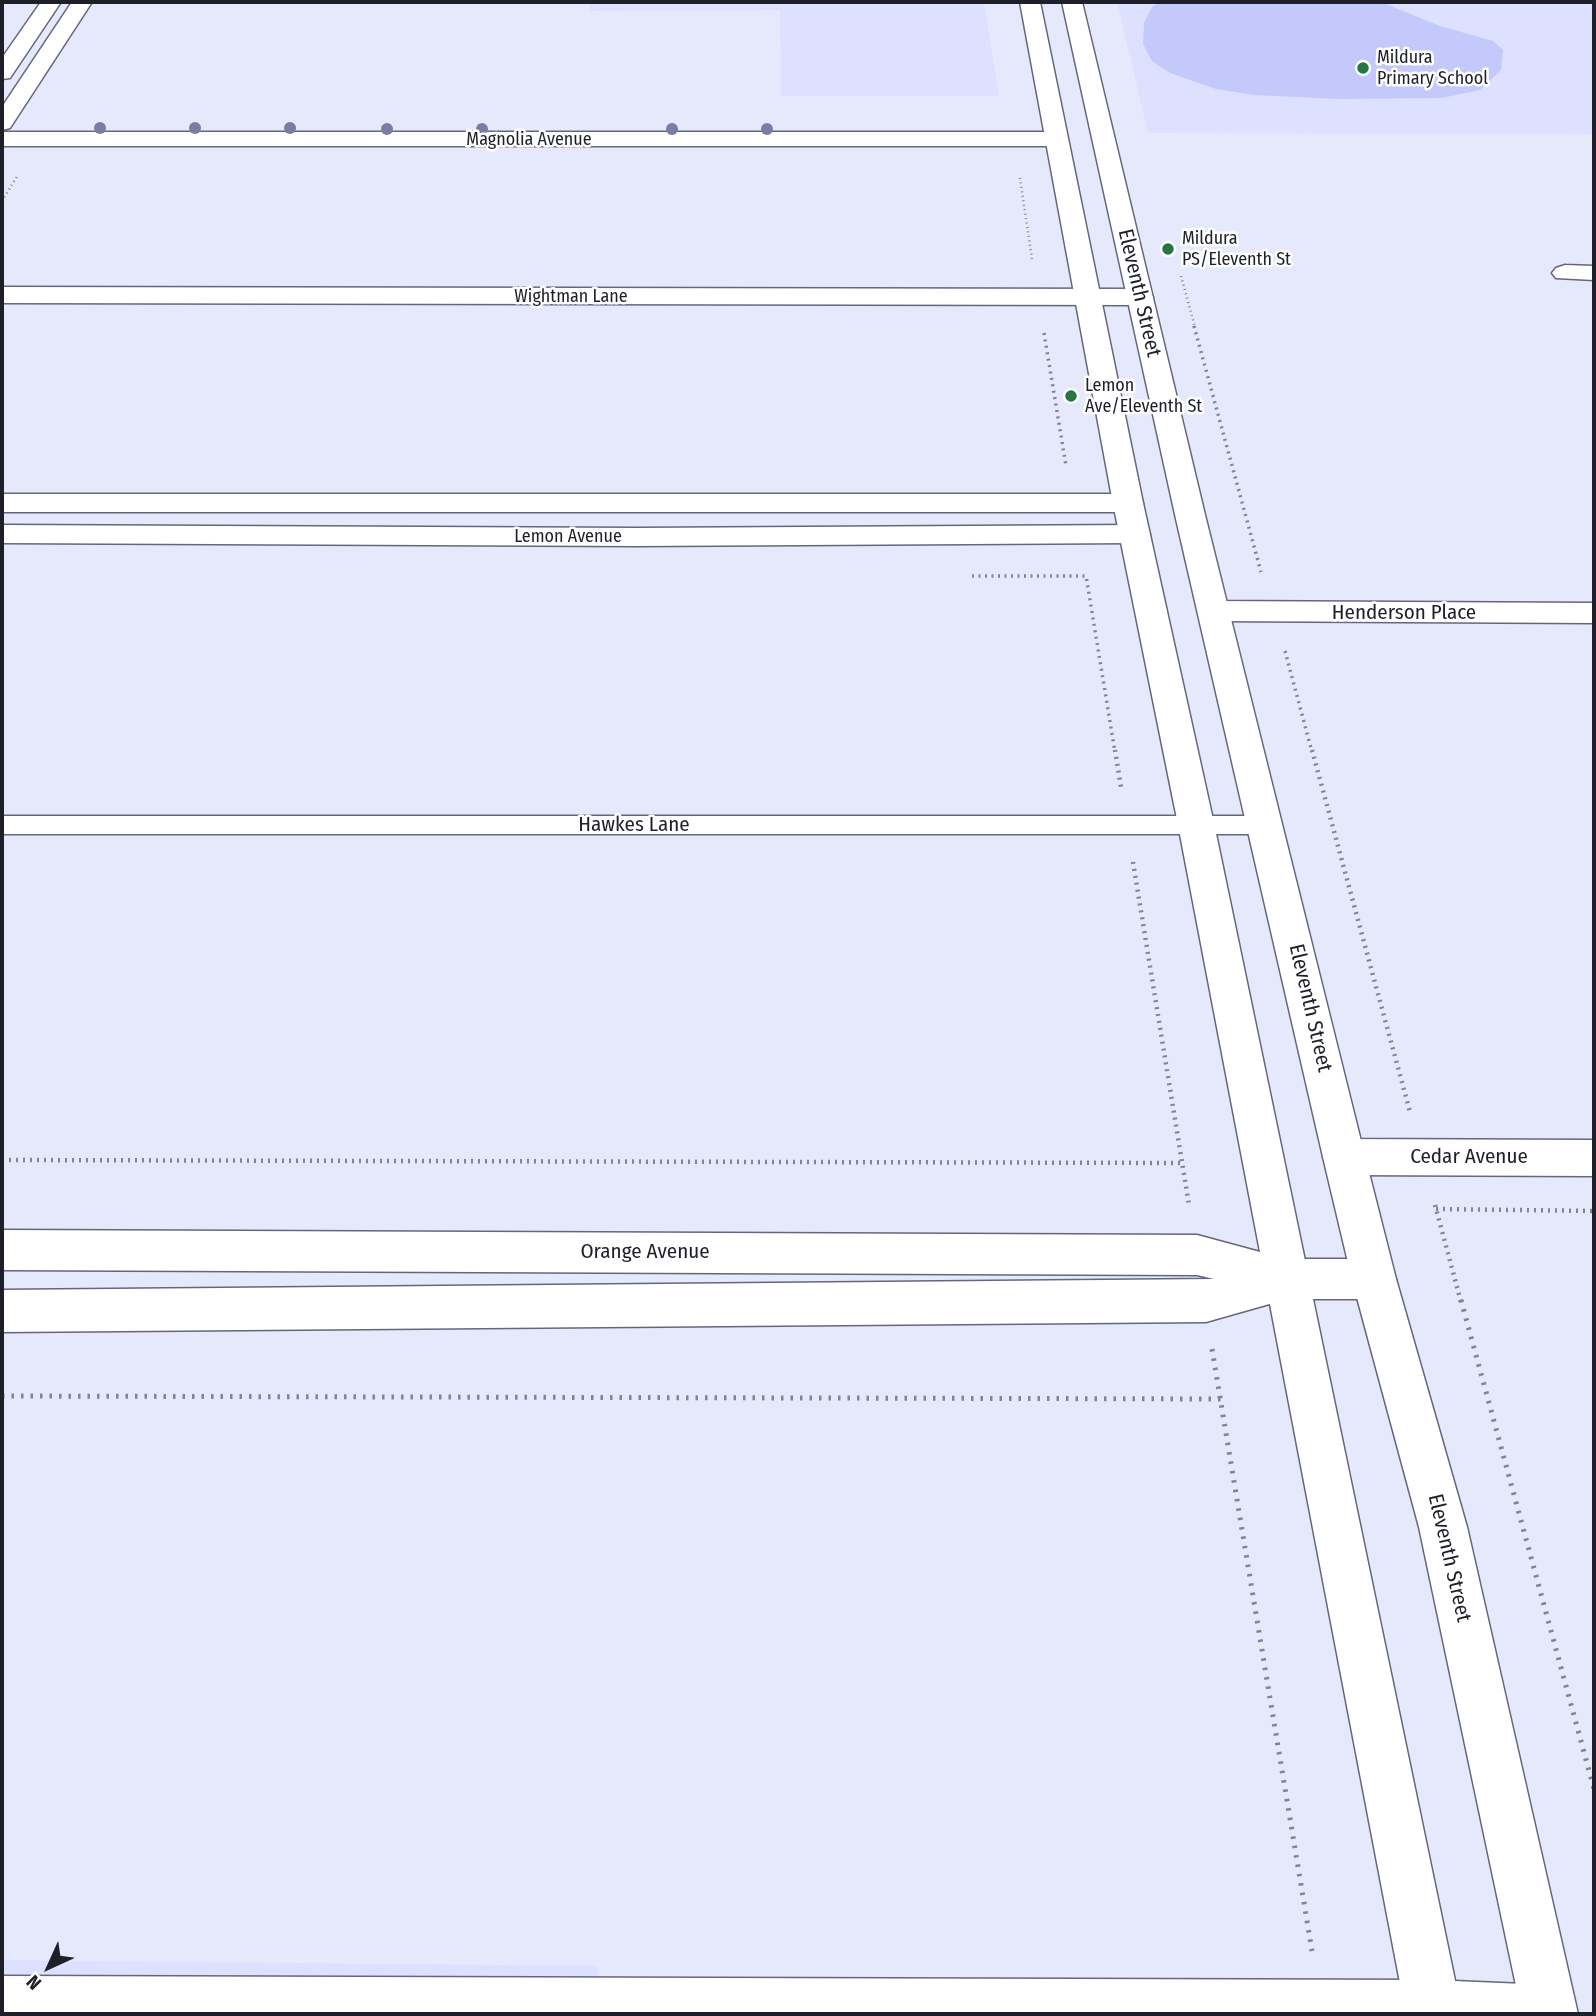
<!DOCTYPE html>
<style>
body{margin:0}
#map{position:relative;width:1596px;height:2016px;overflow:hidden;background:#e6e9fb;font-family:"Fira Sans Condensed",sans-serif}
canvas{display:block}
.frame{position:absolute;inset:0;border:4px solid #1e1f28;pointer-events:none}
.north{position:absolute;left:14px;top:1932px;width:70px;height:70px;-webkit-text-stroke:5px #fff;paint-order:stroke;rotate:225deg;font-size:19px;font-weight:700;line-height:28px;text-align:center;color:#1e1f28}
.north::after{content:'';display:block;margin:auto;width:24px;height:32px;background:#1e1f28;clip-path:polygon(50% 0,100% 100%,50% 72%,0 100%)}
</style>
<div id="map">
<canvas width="1596" height="2016"></canvas>
<div class="frame"></div>
<div class="north">N</div>
</div>
<script>
const g = document.querySelector('canvas').getContext('2d');
g.lineJoin = 'round';
function paint(path, color) {
  g.fillStyle = color;
  g.fill(path, 'evenodd');
}
function toPath(rows) {
  const path = new Path2D();
  for (const r of rows) {
    path.moveTo(r[0], r[1]);
    for (let i = 2; i < r.length; i += 2) path.lineTo(r[i], r[i + 1]);
  }
  return path;
}
function stroke(path, color, width, dash) {
  g.strokeStyle = color;
  g.lineWidth = width;
  g.lineCap = dash ? 'butt' : 'round';
  g.setLineDash(dash || []);
  g.stroke(path);
}
function write(font, color, halo, rows, align = 'center') {
  g.font = font + ' "Fira Sans Condensed",sans-serif';
  g.lineWidth = 5;
  g.setLineDash([]);
  g.textBaseline = 'middle';
  g.strokeStyle = halo;
  g.fillStyle = color;
  for (const [text, x, y, turn = 0] of rows) {
    g.save();
    g.translate(x, y);
    g.rotate((+turn || 0) * Math.PI / 180);
    g.textAlign = isNaN(turn) ? turn : align;
    if (halo) g.strokeText(text, 0, 0);
    g.fillText(text, 0, 0);
    g.restore();
  }
}
paint(toPath([
 [590,2,984,2,999,96,781,96,780,10,589,11],
 [1117,2,1594,2,1594,134,1148,133],
 [2,1960,598,1966,596,2014,2,2014]
]), '#dde1ff');
paint(toPath([
 [1160,2,1381,2,1440,26,1493,41,1503,50,1501,70,1480,90,1442,98,1338,99,1254,95,1216,89,1170,73,1152,61,1143,44,1144,23,1152,7]
]), '#c4c9fb');
const lane = toPath([
 [2,816,1267,816,1275,819,1279,825,1275,831,1267,834,2,834,2,816],
 [2,1976,1431,1980,1547,1985,1561,1990,1566,2004,1562,2014,2,2014,2,1976]
]);
const street = toPath([
 [41,2,61,2,10,78,2,79,2,58,41,2],
 [72,2,92,2,10,128,2,130,2,107,72,2],
 [2,132,1056,132,1067,139,1056,146,2,146,2,132],
 [1565,265,1594,266,1594,280,1556,278,1552,273,1556,268,1565,265],
 [2,287,1140,289,1149,292,1153,297,1149,302,1140,305,2,303,2,287],
 [2,494,1128,494,1138,497,1143,503,1138,509,1128,512,2,512,2,494],
 [2,525,638,528,1135,525,1146,527,1150,534,1146,541,1135,543,638,546,2,543,2,525],
 [1214,601,1594,603,1594,623,1214,621,1203,618,1198,611,1203,604,1214,601],
 [1344,1139,1594,1140,1594,1176,1344,1175,1329,1170,1323,1157,1329,1144,1344,1139],
 [2,1230,1197,1235,1286,1259,1374,1259,1389,1265,1396,1279,1389,1293,1374,1299,1287,1299,1206,1322,2,1332,2,1290,1214,1279,1197,1275,2,1270,2,1230]
]);
const secondary = toPath([
 [1020,2,1040,2,1143,503,1214,824,1462,2014,1406,2014,1178,824,1113,503,1020,2],
 [1062,2,1082,2,1206,519,1365,1157,1396,1279,1467,1527,1578,2014,1522,2014,1419,1527,1352,1279,1323,1157,1176,519,1062,2]
]);
stroke(lane, '#64677b', 3);
stroke(street, '#64677b', 3);
stroke(secondary, '#64677b', 3);
stroke(toPath([
 [1020,178,1032,259],
 [2,201,18,175],
 [1181,276,1195,327]
]), '#828491', 2.5, [1, 3.5]);
stroke(toPath([
 [1194,326,1261,572],
 [1044,333,1066,466],
 [972,576,1086,576,1115,752],
 [1285,651,1312,752]
]), '#828491', 3.5, [2, 4.5]);
stroke(toPath([
 [1115,750,1121,787],
 [1312,750,1410,1112],
 [1133,862,1189,1205],
 [2,1160,1182,1163],
 [1435,1205,1461,1302],
 [1436,1209,1594,1211]
]), '#828491', 4.5, [2, 5]);
stroke(toPath([
 [1461,1300,1594,1789],
 [1212,1349,1312,1951],
 [2,1396,1222,1399]
]), '#828491', 5, [2.5, 7]);
paint(lane, '#fff');
paint(street, '#fff');
paint(secondary, '#fff');
g.fillStyle = '#7b7ca5';
for (const [x, y] of [
 [100,128],
 [195,128],
 [290,128],
 [387,129],
 [482,129],
 [672,129],
 [767,129]
]) {
  g.beginPath();
  g.arc(x, y, 6, 0, 2 * Math.PI);
  g.fill();
}
for (const [x, y, r, color] of [
 [1363,68,7,"#287544"],
 [1168,249,7,"#287544"],
 [1071,396,7,"#287544"]
]) {
  const dot = new Path2D();
  dot.arc(x, y, r, 0, 2 * Math.PI);
  g.fillStyle = color;
  g.fill(dot);
  stroke(dot, '#fff', 2.5);
}
write('18px', '#1e1f28', '#fff', [
 ["Mildura",1377,58],
 ["Primary School",1377,79],
 ["Mildura",1182,239],
 ["PS/Eleventh St",1182,260],
 ["Lemon",1085,386],
 ["Ave/Eleventh St",1085,407]
], 'left');
write('18px', '#1e1f28', '#fff', [
 ["Magnolia Avenue",529,140],
 ["Wightman Lane",571,297],
 ["Lemon Avenue",568,537]
]);
write('21px', '#1e1f28', '#fff', [
 ["Eleventh Street",1139,293,77],
 ["Henderson Place",1404,613],
 ["Hawkes Lane",634,825],
 ["Eleventh Street",1310,1008,77],
 ["Cedar Avenue",1469,1157],
 ["Orange Avenue",645,1252],
 ["Eleventh Street",1449,1558,77]
]);
</script>
